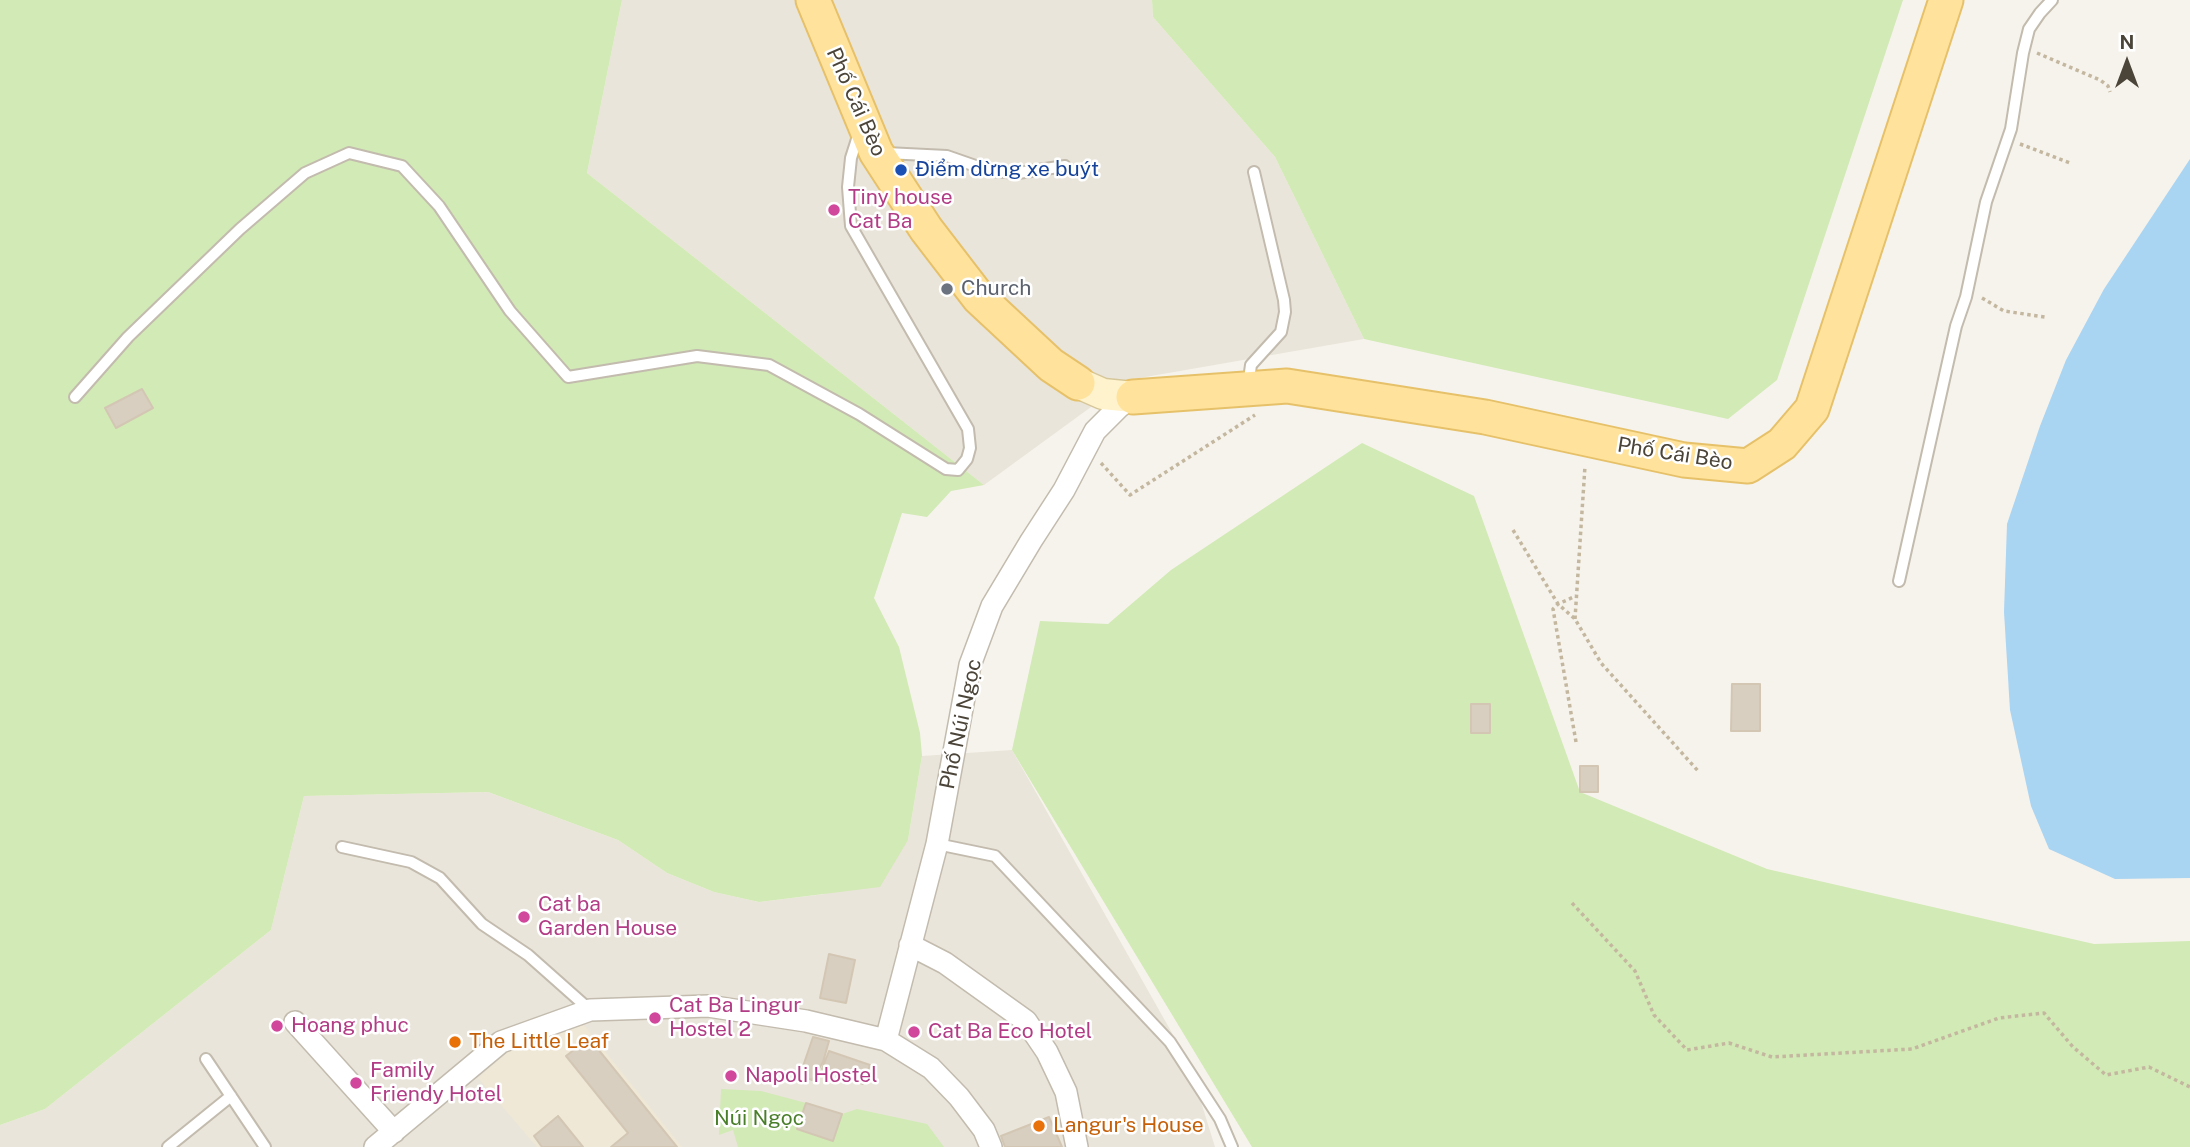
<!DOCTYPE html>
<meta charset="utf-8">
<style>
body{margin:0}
#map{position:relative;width:2190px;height:1147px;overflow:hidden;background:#f6f3ec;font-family:"Public Sans",sans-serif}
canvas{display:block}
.north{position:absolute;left:2092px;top:28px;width:70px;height:70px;-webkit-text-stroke:5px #fff;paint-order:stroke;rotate:0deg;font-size:19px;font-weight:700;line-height:28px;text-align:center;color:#4b4439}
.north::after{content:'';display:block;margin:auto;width:24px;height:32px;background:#4b4439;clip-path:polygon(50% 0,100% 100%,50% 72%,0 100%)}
</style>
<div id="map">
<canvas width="2190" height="1147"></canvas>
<div class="north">N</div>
</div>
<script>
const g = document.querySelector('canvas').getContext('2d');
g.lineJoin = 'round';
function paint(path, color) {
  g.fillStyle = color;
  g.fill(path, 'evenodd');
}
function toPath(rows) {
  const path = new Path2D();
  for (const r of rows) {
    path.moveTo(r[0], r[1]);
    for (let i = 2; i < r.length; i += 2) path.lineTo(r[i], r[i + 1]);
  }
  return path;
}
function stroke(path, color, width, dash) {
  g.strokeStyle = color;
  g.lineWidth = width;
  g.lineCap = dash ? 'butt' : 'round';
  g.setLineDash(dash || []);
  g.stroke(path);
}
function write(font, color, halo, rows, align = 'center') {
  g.font = font + ' "Public Sans",sans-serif';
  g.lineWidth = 5;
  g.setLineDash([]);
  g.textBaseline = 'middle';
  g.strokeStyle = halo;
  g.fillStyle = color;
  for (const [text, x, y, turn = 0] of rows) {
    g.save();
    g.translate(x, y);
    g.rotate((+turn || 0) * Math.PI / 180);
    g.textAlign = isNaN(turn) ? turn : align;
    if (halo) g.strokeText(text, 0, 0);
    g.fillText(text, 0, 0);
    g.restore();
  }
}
paint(toPath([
 [622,0,1152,0,1153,17,1275,157,1364,339,1128,380,984,485,587,173],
 [1012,750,1189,1063,1215,1147,0,1147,0,1125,45,1109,271,930,304,796,488,792,618,840,667,873,714,892,759,902,825,894,908,840,922,756]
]), '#eae5da');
paint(toPath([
 [583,1024,682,1147,537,1147,478,1078,508,1052]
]), '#efe8d6');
paint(toPath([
 [0,0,622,0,587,173,984,485,951,491,927,517,902,513,874,598,899,647,920,733,922,756,908,840,880,887,759,902,714,892,667,873,618,840,488,792,304,796,271,930,45,1109,0,1125],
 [1152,0,1903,0,1777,380,1728,419,1364,339,1275,157,1153,17],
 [1362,443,1474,496,1580,792,1767,869,2094,944,2190,941,2190,1147,1252,1147,1012,750,1040,621,1108,624,1171,570],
 [721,1089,761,1091,806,1103,797,1129,833,1141,842,1114,857,1109,927,1124,944,1147,738,1147,733,1130,719,1135]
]), '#d2eab5');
paint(toPath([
 [2190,159,2190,878,2115,879,2049,849,2031,806,2010,710,2004,612,2007,524,2040,426,2066,360,2104,289]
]), '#a9d4f2');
const building = toPath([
 [142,389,153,408,116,428,105,408,142,389],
 [1732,684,1760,684,1760,731,1731,731,1732,684],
 [1471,704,1490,704,1490,733,1471,733,1471,704],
 [1580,766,1598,766,1598,792,1580,792,1580,766],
 [829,954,855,960,846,1003,820,998,829,954],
 [813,1037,829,1041,823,1062,812,1080,800,1075,813,1037],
 [589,1038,677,1147,611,1147,628,1133,566,1056,589,1038],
 [829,1051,870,1065,863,1084,822,1069,829,1051],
 [806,1103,842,1114,833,1141,797,1129,806,1103],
 [558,1116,583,1147,542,1147,534,1136,558,1116],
 [1049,1117,1062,1147,1005,1147,1001,1136,1049,1117]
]);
paint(building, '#d8cfc1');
stroke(building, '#d3c7b4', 2);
const service = toPath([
 [886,153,947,156,990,171,1005,172,1018,173,1065,166],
 [1248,386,1251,365,1281,332,1285,312,1284,300,1254,172],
 [75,397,128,337,240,229,305,173,349,153,402,166,439,206,510,311,568,377,697,356,769,365,859,414,946,469,958,470,967,459,970,448,968,429,851,226,848,187,851,158,859,133],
 [1899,581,1956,326,1966,297,1986,202,2011,129,2023,53,2029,29,2040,13,2052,0],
 [937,844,995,856,1170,1042,1220,1119,1232,1147],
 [342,847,411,862,440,878,482,924,528,955,590,1010],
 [206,1059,265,1147],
 [168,1147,231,1096]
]);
const minor = toPath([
 [910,945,945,963,1026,1021,1047,1052,1066,1092,1077,1147],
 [295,1022,394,1132],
 [886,1040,937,844,970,665,992,606,1031,541,1064,490,1095,431,1119,407,1133,397],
 [375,1147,501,1042,590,1010,708,1006,806,1021,886,1040,931,1068,959,1097,984,1130,991,1147]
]);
const secondary = toPath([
 [1078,383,1103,394,1133,397]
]);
const primary = toPath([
 [813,0,876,152,926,229,979,298,1051,365,1078,383],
 [1133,397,1287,386,1485,417,1684,460,1748,466,1782,444,1812,409,1946,0]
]);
stroke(service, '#c2bbae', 14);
stroke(minor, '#c2bbae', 24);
stroke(secondary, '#d6c79b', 33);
stroke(primary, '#e6c16a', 37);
stroke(toPath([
 [2037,53,2100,80,2108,86,2110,92],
 [2020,144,2070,163],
 [1982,298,2004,311,2045,317],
 [1101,463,1130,495,1255,415],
 [1513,530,1558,604,1575,619,1601,663,1699,772],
 [1575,619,1585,466],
 [1576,742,1553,609,1558,604,1576,596],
 [1572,903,1635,971,1654,1015,1687,1050,1729,1043,1772,1057,1912,1049,1999,1018,2044,1013,2073,1047,2106,1075,2149,1067,2190,1087]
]), '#c4b79f', 3.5, [3.5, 3.5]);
stroke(service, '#fff', 10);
stroke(minor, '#fff', 21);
stroke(secondary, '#fff3cd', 30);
stroke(primary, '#ffe39c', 33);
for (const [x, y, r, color] of [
 [901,170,7,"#1a4fb4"],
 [834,210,7,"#d1479c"],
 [947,289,7,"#6b7280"],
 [524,917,7,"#d1479c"],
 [655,1018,7,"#d1479c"],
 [277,1026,7,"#d1479c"],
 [914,1032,7,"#d1479c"],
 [455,1042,7,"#e8710a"],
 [731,1076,7,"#d1479c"],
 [356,1083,7,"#d1479c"],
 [1039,1126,7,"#e8710a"]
]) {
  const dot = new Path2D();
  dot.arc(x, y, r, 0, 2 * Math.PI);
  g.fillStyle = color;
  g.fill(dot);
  stroke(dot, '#fff', 2.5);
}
write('21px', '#4b4439', '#fff', [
 ["Phố Cái Bèo",856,102,66],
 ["Phố Cái Bèo",1675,454,9],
 ["Phố Núi Ngọc",961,724,-78]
]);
write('21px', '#164399', '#fff', [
 ["Điểm dừng xe buýt",915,170]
], 'left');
write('21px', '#b23c85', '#fff', [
 ["Tiny house",848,198],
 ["Cat Ba",848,222],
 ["Cat ba",538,905],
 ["Garden House",538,929],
 ["Cat Ba Lingur",669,1006],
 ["Hostel 2",669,1030],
 ["Hoang phuc",291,1026],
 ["Cat Ba Eco Hotel",928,1032],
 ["Family",370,1071],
 ["Friendy Hotel",370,1095],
 ["Napoli Hostel",745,1076]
], 'left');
write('21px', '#5b616d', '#fff', [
 ["Church",961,289]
], 'left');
write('21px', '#c56008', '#fff', [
 ["The Little Leaf",469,1042],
 ["Langur's House",1053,1126]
], 'left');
write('21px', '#4a7f2a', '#fff', [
 ["Núi Ngọc",759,1119]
]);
</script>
